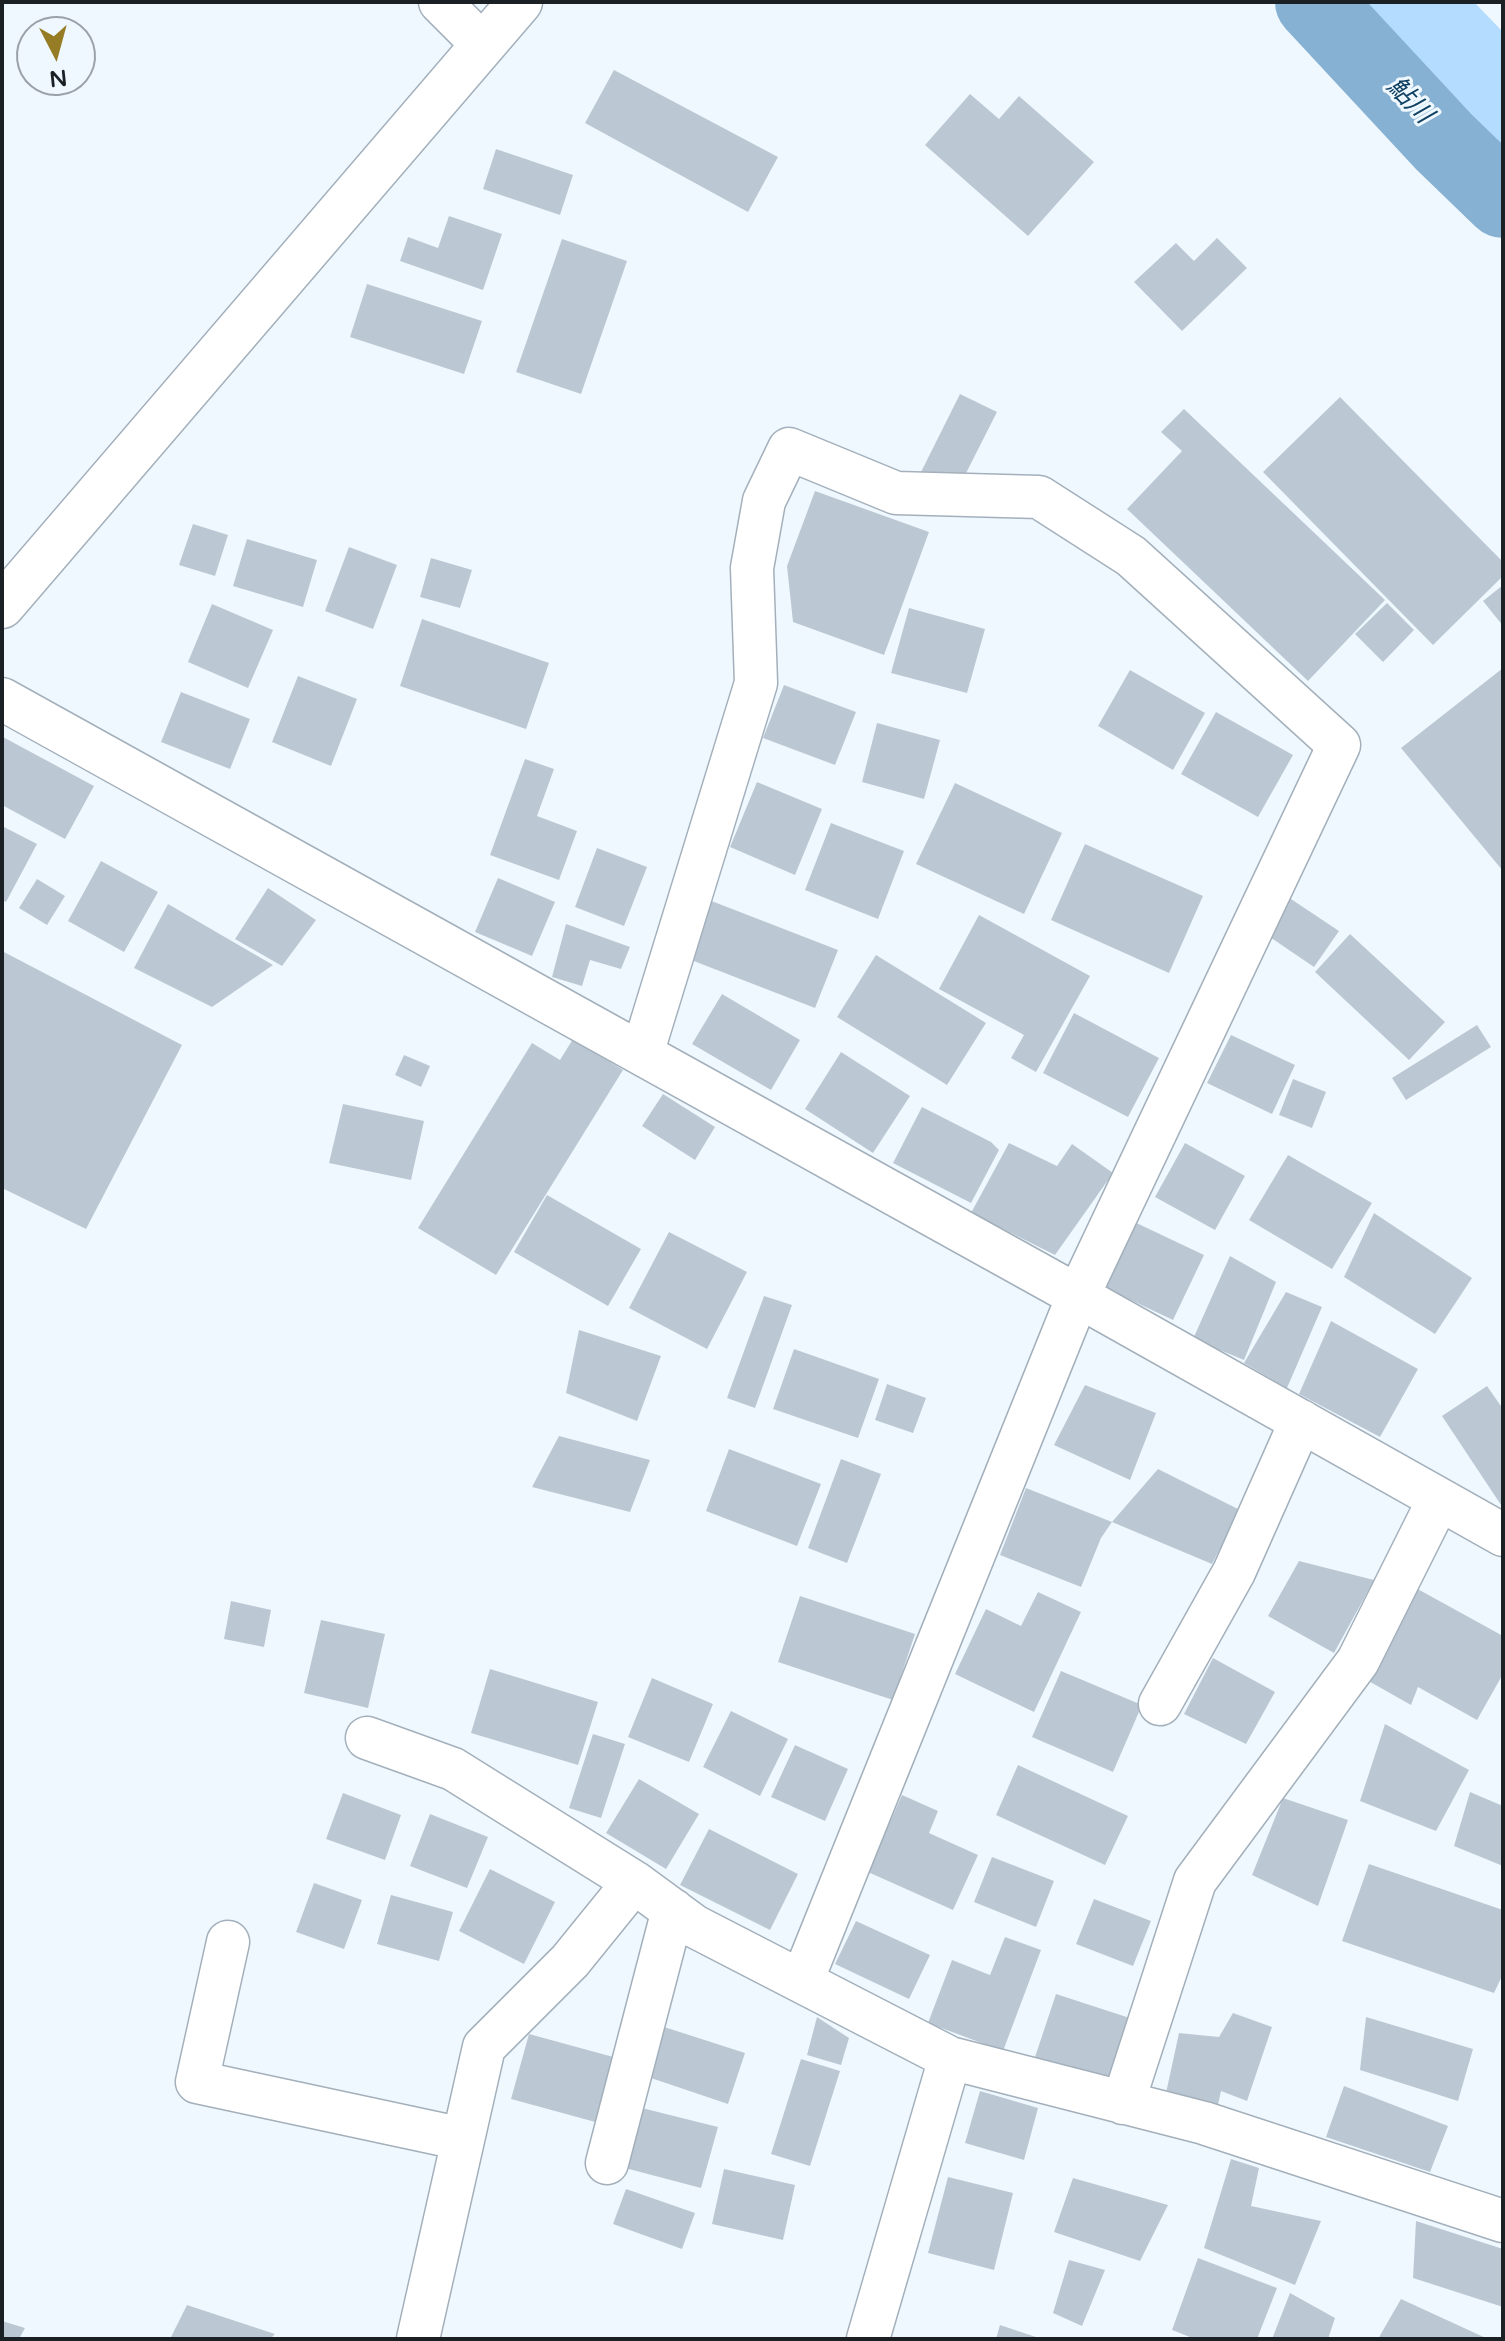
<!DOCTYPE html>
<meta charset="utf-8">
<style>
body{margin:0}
#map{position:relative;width:1505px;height:2341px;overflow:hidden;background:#f0f8ff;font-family:"Varela Round",sans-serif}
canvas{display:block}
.frame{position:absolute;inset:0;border:4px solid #1b2024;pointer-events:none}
.north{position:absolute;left:16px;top:16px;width:80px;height:80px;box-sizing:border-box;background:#f0f8ff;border:2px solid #9ba2a7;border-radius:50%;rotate:174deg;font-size:22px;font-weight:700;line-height:32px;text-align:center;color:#1b2024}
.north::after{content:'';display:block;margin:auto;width:28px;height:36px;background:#967d25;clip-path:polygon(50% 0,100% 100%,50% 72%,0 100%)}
</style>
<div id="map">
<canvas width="1505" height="2341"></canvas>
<div class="frame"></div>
<div class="north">N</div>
</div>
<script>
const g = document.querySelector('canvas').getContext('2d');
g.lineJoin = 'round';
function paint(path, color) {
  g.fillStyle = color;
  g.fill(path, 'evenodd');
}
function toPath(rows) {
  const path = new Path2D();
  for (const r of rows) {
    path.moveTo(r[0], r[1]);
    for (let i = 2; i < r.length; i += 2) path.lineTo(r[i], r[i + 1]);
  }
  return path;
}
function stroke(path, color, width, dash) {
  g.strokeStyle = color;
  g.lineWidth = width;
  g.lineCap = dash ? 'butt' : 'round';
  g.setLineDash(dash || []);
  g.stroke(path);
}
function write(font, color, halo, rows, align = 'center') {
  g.font = font + ' "Varela Round","Noto Sans JP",sans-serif';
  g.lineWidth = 6;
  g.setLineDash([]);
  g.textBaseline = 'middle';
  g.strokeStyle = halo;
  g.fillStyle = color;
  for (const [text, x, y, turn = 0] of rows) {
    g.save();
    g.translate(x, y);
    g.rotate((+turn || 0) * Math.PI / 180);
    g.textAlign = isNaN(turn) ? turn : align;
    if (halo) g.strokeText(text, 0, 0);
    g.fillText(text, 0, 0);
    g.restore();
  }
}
paint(toPath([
 [1347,2,1474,2,1503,32,1503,160]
]), '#b3dcfe');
stroke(toPath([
 [1314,2,1444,142,1503,199]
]), '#87b1d2', 78);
paint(toPath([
 [614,70,778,157,748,212,585,123],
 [970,94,999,119,1019,96,1094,162,1028,236,925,145],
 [496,149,573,175,560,215,483,189],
 [449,216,502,234,483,290,400,261,408,237,438,248],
 [1217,238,1247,268,1182,331,1134,282,1176,243,1194,261],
 [562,239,627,261,581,394,516,372],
 [367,284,482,321,464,374,350,337],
 [960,394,997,412,959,487,915,484],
 [1340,397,1503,562,1503,576,1433,645,1263,472],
 [1184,409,1385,600,1308,681,1127,509,1182,451,1161,432],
 [815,491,929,532,884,655,793,622,787,566],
 [193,524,228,535,215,576,179,565],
 [247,539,317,560,303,607,233,586],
 [349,547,397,565,373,629,325,611],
 [431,558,472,570,460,608,420,597],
 [1503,585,1503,626,1483,601],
 [1387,603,1414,630,1383,662,1355,634],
 [212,604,273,630,248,688,188,662],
 [909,608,985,629,967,693,891,673],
 [422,619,549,663,526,729,400,686],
 [1503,668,1503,871,1401,748],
 [1130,670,1205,713,1173,770,1098,726],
 [298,676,357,699,331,766,272,742],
 [784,685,856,712,835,765,763,738],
 [181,692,250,719,230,769,161,742],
 [1216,712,1293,755,1258,817,1181,774],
 [877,723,940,740,924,799,862,782],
 [3,737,94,786,65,839,2,805],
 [525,759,554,769,537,816,577,831,559,880,490,855],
 [757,782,822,809,795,875,730,847],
 [955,783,1062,833,1024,914,916,864],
 [831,823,904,851,878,919,805,890],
 [2,826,37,844,6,902,2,900],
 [1085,844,1203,896,1169,973,1051,920],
 [597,848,647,867,624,926,575,907],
 [101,861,158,892,124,952,68,921],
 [498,878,555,902,532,956,475,932],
 [37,879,65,896,47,925,19,908],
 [268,888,316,920,282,966,235,939],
 [1285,895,1339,931,1314,967,1261,931],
 [709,900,838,950,815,1008,686,958],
 [168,904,273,965,212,1007,134,968],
 [979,915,1090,976,1036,1072,1011,1058,1024,1035,939,989],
 [566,924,630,947,621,969,590,960,582,986,552,977],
 [1350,934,1445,1022,1409,1060,1315,972],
 [2,951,182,1045,86,1229,2,1188],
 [876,955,986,1023,947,1085,837,1017],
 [722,994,800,1040,771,1090,692,1044],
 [1074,1013,1159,1058,1128,1117,1043,1073],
 [1477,1025,1491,1047,1406,1100,1392,1078],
 [1231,1035,1295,1065,1272,1114,1207,1083],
 [573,1039,623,1070,496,1275,418,1228,532,1043,560,1060],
 [841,1052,910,1096,873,1153,805,1109],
 [404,1055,430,1066,421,1087,395,1075],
 [1293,1079,1326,1092,1312,1128,1279,1115],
 [663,1094,715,1127,695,1160,642,1126],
 [343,1104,424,1121,411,1180,329,1163],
 [922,1107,991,1142,999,1150,971,1203,893,1163],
 [1009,1143,1057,1166,1072,1144,1113,1173,1055,1255,971,1213],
 [1185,1143,1245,1176,1215,1230,1155,1197],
 [1288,1155,1372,1203,1332,1269,1249,1220],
 [547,1195,641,1249,608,1306,514,1252],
 [1374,1213,1472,1278,1435,1334,1344,1277],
 [1128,1219,1204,1255,1173,1320,1097,1284],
 [669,1232,747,1272,707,1349,629,1308],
 [1230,1256,1276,1282,1244,1360,1193,1339],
 [1286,1292,1322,1307,1287,1388,1244,1363],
 [764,1296,792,1305,755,1408,727,1398],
 [1331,1321,1418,1369,1380,1437,1299,1394],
 [579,1330,661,1356,637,1421,566,1393],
 [794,1349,879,1379,858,1438,773,1409],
 [887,1384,926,1398,913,1433,875,1420],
 [1085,1385,1156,1413,1130,1480,1054,1445],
 [1487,1386,1503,1409,1503,1508,1442,1416],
 [559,1436,650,1460,630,1512,532,1487],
 [729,1449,821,1484,797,1546,706,1511],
 [841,1459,881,1474,847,1563,808,1548],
 [1158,1469,1240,1510,1212,1564,1112,1522],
 [1026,1488,1112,1522,1101,1538,1081,1587,1000,1555],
 [1299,1561,1374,1580,1334,1653,1268,1616],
 [1414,1587,1503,1636,1503,1674,1477,1720,1418,1687,1411,1705,1365,1679],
 [1038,1592,1081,1612,1034,1712,955,1674,986,1609,1021,1626],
 [800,1596,915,1634,893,1700,778,1662],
 [231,1601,271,1610,264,1647,224,1639],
 [321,1620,385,1634,368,1708,304,1693],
 [1213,1658,1275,1692,1246,1744,1184,1714],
 [490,1669,598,1702,578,1765,471,1733],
 [1061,1671,1142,1705,1113,1772,1032,1737],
 [652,1678,713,1704,689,1762,628,1737],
 [731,1711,788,1739,760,1796,703,1767],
 [1385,1724,1469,1770,1436,1831,1360,1801],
 [593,1734,625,1744,601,1818,569,1808],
 [795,1745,848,1769,825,1821,771,1797],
 [1018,1765,1128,1816,1105,1865,996,1815],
 [639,1779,699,1814,666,1869,606,1833],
 [1470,1792,1503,1806,1503,1866,1454,1846],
 [343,1793,401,1815,385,1860,326,1839],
 [902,1795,938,1811,929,1833,978,1855,953,1910,868,1872],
 [1283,1798,1348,1820,1318,1906,1252,1875],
 [430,1814,488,1837,467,1888,410,1866],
 [709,1829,798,1874,770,1930,680,1885],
 [992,1857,1054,1881,1036,1927,974,1902],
 [1369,1864,1503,1910,1503,1974,1494,1993,1342,1941],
 [490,1869,555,1902,524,1964,459,1931],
 [314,1883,362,1900,344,1949,296,1932],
 [391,1895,453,1912,439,1961,377,1944],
 [1094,1899,1151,1921,1133,1966,1076,1944],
 [856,1921,930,1955,909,1999,835,1964],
 [1005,1937,1041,1950,1003,2051,928,2023,952,1960,990,1975],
 [1056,1994,1139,2021,1119,2085,1035,2057],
 [1233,2013,1272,2027,1247,2101,1221,2091,1218,2105,1166,2093,1179,2033,1219,2037],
 [817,2017,849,2038,841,2065,807,2055],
 [1366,2017,1473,2049,1458,2101,1360,2070],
 [658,2025,745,2053,728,2104,642,2075],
 [529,2034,617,2058,599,2123,511,2099],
 [801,2059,840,2071,810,2166,771,2154],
 [1344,2086,1448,2126,1430,2172,1326,2137],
 [980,2091,1038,2108,1024,2160,965,2143],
 [642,2108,718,2127,701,2188,625,2168],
 [1231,2159,1259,2168,1251,2206,1321,2221,1295,2285,1204,2248],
 [724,2169,795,2185,783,2240,712,2224],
 [948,2177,1013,2193,994,2270,928,2253],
 [1073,2178,1168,2205,1140,2261,1054,2232],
 [626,2189,695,2213,682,2249,613,2224],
 [1416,2221,1503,2249,1503,2307,1413,2278],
 [1198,2258,1277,2288,1257,2339,1195,2339,1172,2330],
 [1069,2260,1105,2270,1082,2326,1053,2313],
 [1290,2293,1335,2318,1328,2339,1272,2339],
 [1401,2299,1488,2339,1378,2339],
 [187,2305,275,2334,270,2339,170,2339],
 [2,2321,25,2328,19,2339,2,2339],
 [1000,2325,1039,2338,1039,2339,996,2339]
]), '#bbc8d4');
const minor = toPath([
 [440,2,483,45],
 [2,699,1078,1296,1503,1535],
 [642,1054,756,683,752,568,764,501,789,449,896,493,1039,497,1131,556,1339,745,1078,1296,802,1981],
 [1160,1704,1234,1572,1301,1421],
 [367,1738,453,1769,634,1882],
 [228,1942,197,2082,463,2139],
 [1123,2103,1195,1881,1358,1661,1439,1499],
 [607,2163,673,1910],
 [418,2339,484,2047,570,1961,634,1882,694,1926,950,2058,1204,2123,1503,2221],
 [868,2339,950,2058]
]);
const tertiary = toPath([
 [2,606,520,2]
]);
stroke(minor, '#a3b0bb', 45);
stroke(tertiary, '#a3b0bb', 47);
stroke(minor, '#fff', 42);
stroke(tertiary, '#fff', 44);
write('italic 26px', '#114264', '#f0f8ff', [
 ["鮎川",1409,101,46]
]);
</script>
